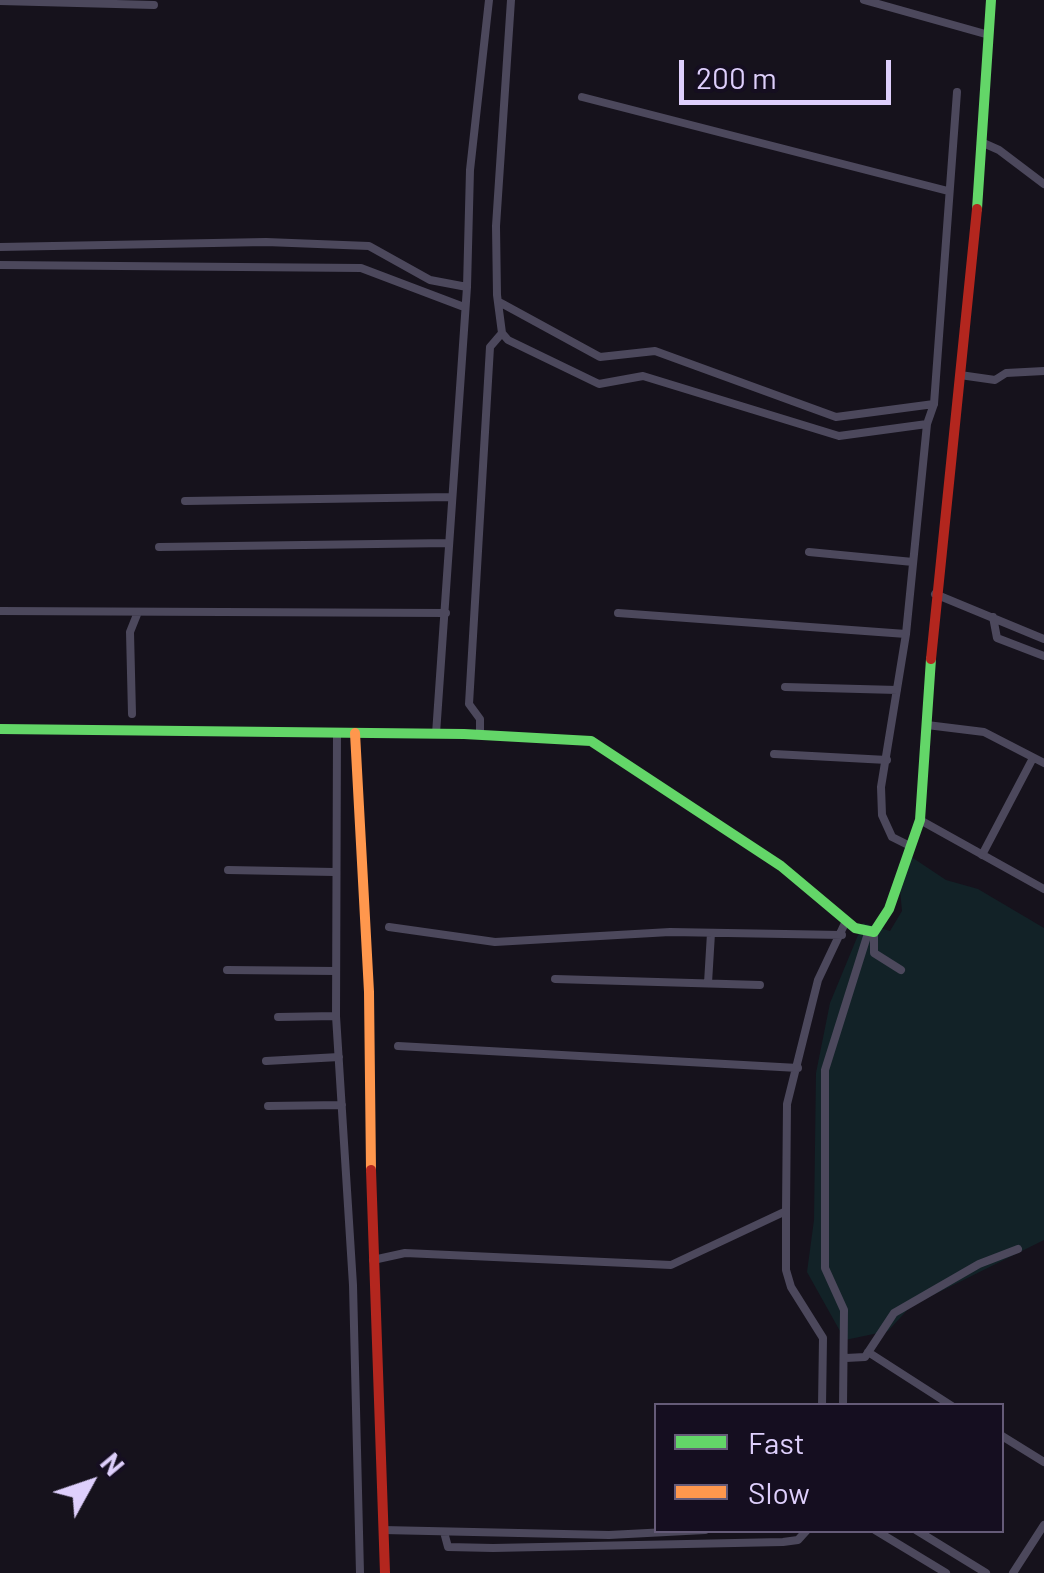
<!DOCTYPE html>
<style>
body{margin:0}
#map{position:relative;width:1044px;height:1573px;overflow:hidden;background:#16121c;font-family:Barlow,sans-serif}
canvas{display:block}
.legend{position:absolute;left:654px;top:1403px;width:350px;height:130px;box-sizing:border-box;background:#150e20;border:2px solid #655b78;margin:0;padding:12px 18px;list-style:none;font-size:30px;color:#decffc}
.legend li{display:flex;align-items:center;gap:20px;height:50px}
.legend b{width:50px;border:2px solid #655b78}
.north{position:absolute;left:40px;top:1433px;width:100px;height:100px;-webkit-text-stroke:8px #150e20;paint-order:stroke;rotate:50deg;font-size:28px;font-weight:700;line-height:40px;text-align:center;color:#decffc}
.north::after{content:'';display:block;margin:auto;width:35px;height:45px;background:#decffc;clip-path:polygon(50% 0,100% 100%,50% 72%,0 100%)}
.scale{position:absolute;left:679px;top:60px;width:212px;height:45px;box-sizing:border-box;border:5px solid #decffc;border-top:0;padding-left:12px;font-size:30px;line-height:35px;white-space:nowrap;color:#decffc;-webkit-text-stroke:8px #150e20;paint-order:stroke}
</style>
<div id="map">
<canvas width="1044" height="1573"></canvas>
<ul class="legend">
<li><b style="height:12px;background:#63d668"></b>Fast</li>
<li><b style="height:12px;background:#ff974d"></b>Slow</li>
</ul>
<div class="north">N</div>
<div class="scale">200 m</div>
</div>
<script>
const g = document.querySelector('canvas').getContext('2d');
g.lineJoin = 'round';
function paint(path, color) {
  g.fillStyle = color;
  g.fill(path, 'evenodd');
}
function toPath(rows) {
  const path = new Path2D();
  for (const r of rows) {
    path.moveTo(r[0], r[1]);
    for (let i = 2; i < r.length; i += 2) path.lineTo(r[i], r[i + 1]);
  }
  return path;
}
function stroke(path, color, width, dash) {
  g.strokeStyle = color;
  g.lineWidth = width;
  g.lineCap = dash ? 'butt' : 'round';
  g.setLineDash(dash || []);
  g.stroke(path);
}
paint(toPath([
 [907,854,946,880,978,889,1044,928,1044,1240,911,1306,888,1331,845,1340,807,1272,814,1220,816,1073,830,1003,863,923,890,931,902,911,899,879]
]), '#122227');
stroke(toPath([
 [511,0,496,226,497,295,502,333,508,340,599,384,643,376,839,436,927,424],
 [864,0,989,35],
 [0,1,154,5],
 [582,97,948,191],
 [981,142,999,150,1044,184],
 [0,247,266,242,369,246,430,280,467,287],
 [0,265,361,268,464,307],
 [501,303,600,357,655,351,836,417,934,404],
 [960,375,995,380,1006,373,1044,371],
 [185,501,452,497],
 [159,547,449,543],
 [809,552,913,562],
 [935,594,1044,639],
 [0,611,446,613],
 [618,613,906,634],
 [993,617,997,638,1044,656],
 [785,687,897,690],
 [132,714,130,632,138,612],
 [927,725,984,732,1044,763],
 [337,733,336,1016,353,1285,360,1573],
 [436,734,467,287,470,170,489,0],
 [480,735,480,719,469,704,490,347,502,333],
 [774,754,887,760],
 [920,820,1044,889],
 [910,846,892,837,882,815,881,787,906,634,927,424,934,404,957,92],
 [982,855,1033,758],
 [228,870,334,872],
 [389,927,495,942,670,932,842,935],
 [874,932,874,953,901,970],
 [227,970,336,971],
 [555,979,760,985],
 [708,983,711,933],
 [278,1017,336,1016],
 [398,1046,798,1068],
 [266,1061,339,1057],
 [268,1106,342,1105],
 [786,1211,786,1270,791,1287,823,1338,822,1406],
 [373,1260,405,1253,671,1265,786,1211,787,1104,818,980,846,921],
 [868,1352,952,1406],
 [846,1358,865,1357,894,1313,979,1264,1018,1249],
 [843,1406,844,1310,825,1268,825,1070,869,930],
 [1002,1436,1044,1462],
 [383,1530,609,1535,705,1530],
 [875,1530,946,1573],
 [916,1530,986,1573],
 [444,1532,448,1547,493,1548,783,1542,798,1540,807,1530],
 [1013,1573,1044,1525]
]), '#4c485c', 8);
stroke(toPath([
 [977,209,991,0],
 [0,729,464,734,591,741,781,866,855,928,874,932,889,909,920,820,931,659]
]), '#63d668', 10);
stroke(toPath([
 [355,733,369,992,371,1170]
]), '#ff974d', 10);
stroke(toPath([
 [931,659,977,209],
 [371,1170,385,1573]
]), '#b3261e', 10);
</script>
